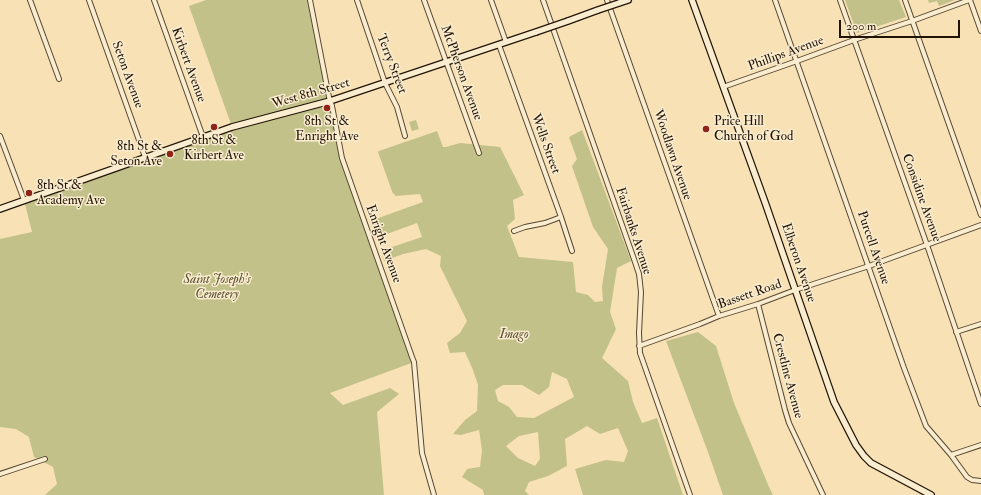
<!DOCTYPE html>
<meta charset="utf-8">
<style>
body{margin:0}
#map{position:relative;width:981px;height:495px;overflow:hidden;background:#f7e1b5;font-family:"IM FELL Double Pica",serif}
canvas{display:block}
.scale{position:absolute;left:839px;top:20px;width:121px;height:18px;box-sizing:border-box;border:2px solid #211406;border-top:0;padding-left:5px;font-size:12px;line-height:14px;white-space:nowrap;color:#211406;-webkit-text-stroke:3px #faeccf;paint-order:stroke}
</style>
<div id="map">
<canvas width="981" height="495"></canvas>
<div class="scale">200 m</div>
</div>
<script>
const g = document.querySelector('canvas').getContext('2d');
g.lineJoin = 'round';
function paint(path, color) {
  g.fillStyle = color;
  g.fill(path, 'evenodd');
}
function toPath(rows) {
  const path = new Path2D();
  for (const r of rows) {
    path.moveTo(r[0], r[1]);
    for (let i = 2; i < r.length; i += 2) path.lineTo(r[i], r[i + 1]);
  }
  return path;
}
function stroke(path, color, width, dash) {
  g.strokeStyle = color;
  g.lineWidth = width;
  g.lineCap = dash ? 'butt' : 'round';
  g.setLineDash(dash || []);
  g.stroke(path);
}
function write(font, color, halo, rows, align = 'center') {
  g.font = font + ' "IM FELL Double Pica",serif';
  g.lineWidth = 3;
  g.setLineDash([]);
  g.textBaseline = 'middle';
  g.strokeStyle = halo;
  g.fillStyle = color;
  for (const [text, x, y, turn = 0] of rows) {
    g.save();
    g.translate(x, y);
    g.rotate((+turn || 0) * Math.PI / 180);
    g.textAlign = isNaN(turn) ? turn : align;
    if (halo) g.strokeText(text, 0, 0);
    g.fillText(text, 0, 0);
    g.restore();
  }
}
paint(toPath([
 [206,0,310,0,340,148,414,362,330,393,343,405,390,388,399,394,377,412,384,495,45,495,57,484,53,467,34,457,29,437,16,429,0,427,0,239,32,232,24,200,232,127,189,6],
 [845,0,899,0,906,17,857,33],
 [928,0,955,0,939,6,937,1,929,3],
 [416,120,419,129,412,131,409,122],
 [582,130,631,261,617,268,610,312,616,329,602,358,628,381,633,402,642,423,657,418,683,495,583,495,575,469,606,460,624,462,628,451,618,428,600,434,587,426,565,439,567,466,548,476,529,482,525,491,529,495,484,495,483,490,462,477,467,469,480,467,482,450,479,430,461,435,453,434,465,420,477,411,478,385,473,370,465,352,450,353,447,343,460,333,467,321,440,266,441,256,426,249,403,254,384,261,381,251,384,250,384,249,392,247,422,237,417,223,376,238,370,221,423,202,420,194,395,196,394,193,393,194,378,152,379,151,437,131,443,147,446,147,460,143,500,147,524,195,513,200,515,219,507,226,519,257,573,262,576,292,588,295,595,302,603,301,602,287,608,249,593,227,572,166,577,159,569,137],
 [552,372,567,379,574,397,534,418,517,417,509,407,498,401,495,390,503,385,522,385,539,395,549,387],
 [538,432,540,459,535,466,518,458,506,446,519,436],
 [698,332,716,346,734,403,769,487,773,495,723,495,708,452,666,341]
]), '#c3c18a');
const street = toPath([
 [30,0,59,79],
 [89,0,145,157],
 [154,0,203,137],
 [310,0,329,97,332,106,342,158,412,357,414,362,422,453,434,495],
 [357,0,385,83,397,107,405,136],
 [424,0,479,153],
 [491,0,506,42],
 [543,0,635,262,639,274,641,292,639,333,640,353,690,495],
 [607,0,719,316],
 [775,0,904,368,926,426,951,455,967,477,972,480,981,481],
 [840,0,927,245,981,404],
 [905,0,981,215],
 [970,0,981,31],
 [499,45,561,217,572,251],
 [723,87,797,61,854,40,912,21,969,0],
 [0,136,24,200],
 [514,231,525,227,545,223,561,217],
 [758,304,785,410,789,423,823,495],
 [956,332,981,324],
 [639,346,700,324,719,316,758,304,795,290,869,266,981,225],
 [951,455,981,445],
 [0,474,45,459]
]);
const secondary = toPath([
 [692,0,766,205,834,402,856,445,864,456,871,463,931,495],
 [619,3,628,0],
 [568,21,598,10],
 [0,209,232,127,330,101,536,32]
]);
stroke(street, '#564732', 6);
stroke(secondary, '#211406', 8);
stroke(street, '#faeccf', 4);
stroke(secondary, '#faeccf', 5.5);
const secondaryBridge = toPath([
 [598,10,619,3],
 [536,32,568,21]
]);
stroke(secondaryBridge, '#211406', 8, []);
stroke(secondaryBridge, '#faeccf', 5.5);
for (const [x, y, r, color] of [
 [327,108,4,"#8f2418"],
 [214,127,4,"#8f2418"],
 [706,129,4,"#8f2418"],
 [170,154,4,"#8f2418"],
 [29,193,4,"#8f2418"]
]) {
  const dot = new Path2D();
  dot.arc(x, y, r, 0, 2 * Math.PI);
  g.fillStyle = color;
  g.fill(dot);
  stroke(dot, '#faeccf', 1.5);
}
write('13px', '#211406', '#faeccf', [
 ["Phillips Avenue",786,54,-20],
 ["Terry Street",391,64,69],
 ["Kirbert Avenue",188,65,70],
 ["McPherson Avenue",461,73,70],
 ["Seton Avenue",127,75,70],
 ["West 8th Street",311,94,-16],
 ["Wells Street",545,144,70],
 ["Woodlawn Avenue",672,155,71],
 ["Considine Avenue",921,198,70],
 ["Fairbanks Avenue",633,231,72],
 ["Enright Avenue",383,244,70],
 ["Purcell Avenue",873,248,71],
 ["Elberon Avenue",798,263,71],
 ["Bassett Road",750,295,-19],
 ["Crestline Avenue",787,376,75]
]);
write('13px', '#211406', '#faeccf', [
 ["8th St &",327,122],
 ["Enright Ave",327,137],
 ["Price Hill",714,122,"left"],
 ["Church of God",714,137,"left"],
 ["8th St &",214,141],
 ["Kirbert Ave",214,156],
 ["8th St &",162,147,"right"],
 ["Seton Ave",162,162,"right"],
 ["8th St &",37,186,"left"],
 ["Academy Ave",37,201,"left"]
]);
write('italic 13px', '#5a5134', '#faeccf', [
 ["Saint Joseph’s",217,280],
 ["Cemetery",217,295],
 ["Imago",514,335]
]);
</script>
